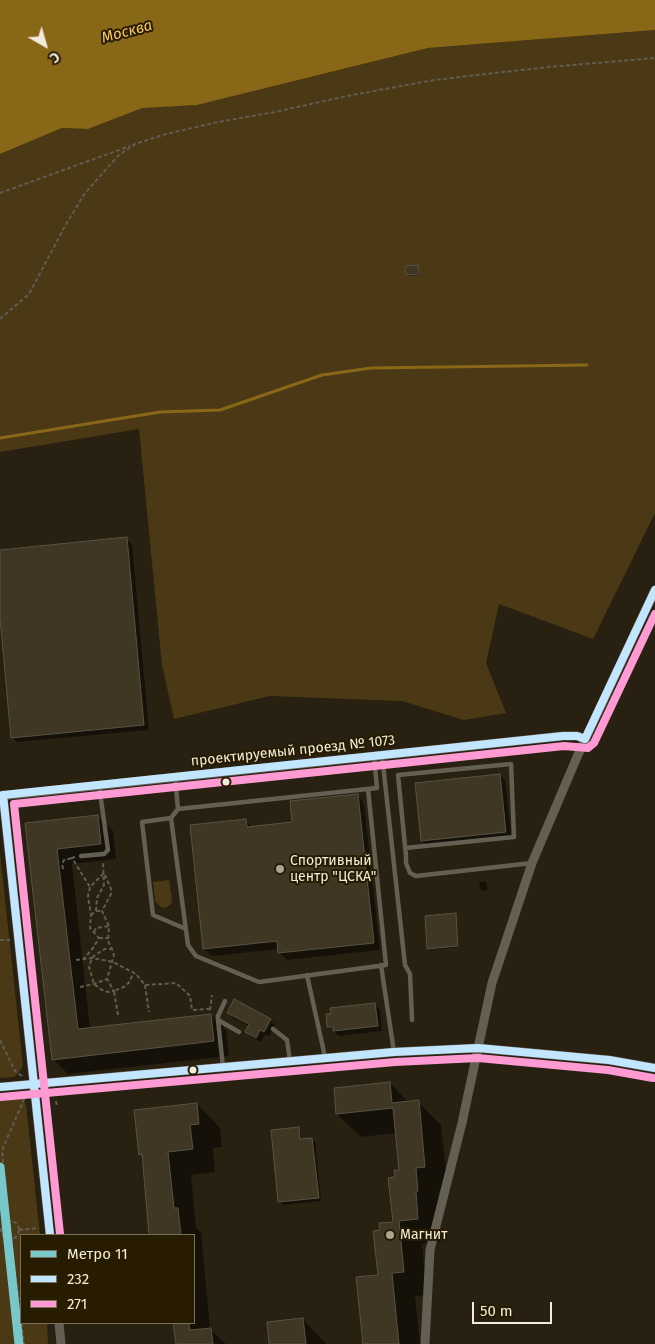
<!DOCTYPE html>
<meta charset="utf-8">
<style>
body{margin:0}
#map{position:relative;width:655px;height:1344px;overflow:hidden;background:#282111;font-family:"Fira Sans",sans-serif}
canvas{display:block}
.legend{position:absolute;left:20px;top:1234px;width:175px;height:90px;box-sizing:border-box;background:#271b00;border:1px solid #796e58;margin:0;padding:6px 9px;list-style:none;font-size:15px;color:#f3ebdb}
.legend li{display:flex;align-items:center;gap:10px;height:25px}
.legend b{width:25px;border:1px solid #796e58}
.north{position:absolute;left:20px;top:20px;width:50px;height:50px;-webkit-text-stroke:4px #271b00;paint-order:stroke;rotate:142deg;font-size:14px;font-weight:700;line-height:20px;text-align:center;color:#f3ebdb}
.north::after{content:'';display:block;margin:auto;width:18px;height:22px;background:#f3ebdb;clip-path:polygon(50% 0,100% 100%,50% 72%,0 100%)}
.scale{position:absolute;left:472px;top:1302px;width:80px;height:22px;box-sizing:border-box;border:2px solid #f3ebdb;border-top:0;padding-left:6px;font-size:15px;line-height:18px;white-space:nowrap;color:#f3ebdb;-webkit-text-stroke:4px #271b00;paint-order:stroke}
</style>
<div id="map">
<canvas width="655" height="1344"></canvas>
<ul class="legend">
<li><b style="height:6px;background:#78c7c9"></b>Метро 11</li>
<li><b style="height:6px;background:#c2e6ff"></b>232</li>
<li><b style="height:6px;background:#ff9ad2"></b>271</li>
</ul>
<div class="north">С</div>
<div class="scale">50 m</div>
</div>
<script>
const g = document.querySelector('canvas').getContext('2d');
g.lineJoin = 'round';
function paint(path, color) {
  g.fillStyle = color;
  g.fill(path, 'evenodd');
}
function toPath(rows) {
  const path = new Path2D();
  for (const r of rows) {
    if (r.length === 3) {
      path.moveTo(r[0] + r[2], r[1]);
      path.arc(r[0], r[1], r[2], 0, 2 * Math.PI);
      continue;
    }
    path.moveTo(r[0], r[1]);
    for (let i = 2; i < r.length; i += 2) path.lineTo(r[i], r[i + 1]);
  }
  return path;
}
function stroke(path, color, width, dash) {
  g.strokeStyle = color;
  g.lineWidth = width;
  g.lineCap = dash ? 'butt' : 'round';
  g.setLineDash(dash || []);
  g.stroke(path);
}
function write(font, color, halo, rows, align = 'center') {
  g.font = font + ' "Fira Sans",sans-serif';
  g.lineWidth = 4;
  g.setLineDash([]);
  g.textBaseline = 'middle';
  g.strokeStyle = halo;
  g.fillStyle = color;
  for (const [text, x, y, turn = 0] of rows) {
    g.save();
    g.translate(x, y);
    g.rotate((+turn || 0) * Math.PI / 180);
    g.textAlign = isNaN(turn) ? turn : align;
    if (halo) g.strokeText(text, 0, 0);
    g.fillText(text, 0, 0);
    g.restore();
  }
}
paint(toPath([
 [655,30,655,513,593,639,499,604,486,663,506,713,464,720,402,701,270,696,174,719,162,665,139,429,0,452,0,154,62,128,88,129,142,107,197,105,428,48],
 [0,853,23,1066,19,1072,14,1077,0,1078],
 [169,880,172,899,171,904,167,907,162,908,155,901,153,882],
 [18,1094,22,1096,26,1105,40,1235,21,1235,21,1323,47,1323,48,1344,0,1344,0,1096]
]), '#4a3914');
paint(toPath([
 [0,0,655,0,655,30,428,48,197,105,142,108,88,129,62,128,0,154]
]), '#886816');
paint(toPath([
 [418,266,420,275,409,276,407,275],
 [126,539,132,544,149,730,18,742,12,737,0,605,0,551],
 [500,775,505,780,511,836,427,846,422,840],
 [357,795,364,803,380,950,287,960,280,953,279,949,212,956,204,949,246,821,253,828,293,823],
 [97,816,113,831,116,859,72,864,90,1029,211,1015,226,1030,229,1056,68,1074,53,1059,26,824],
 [479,882,486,882,488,890,481,891],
 [455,915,459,947,430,950,429,948],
 [375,1005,380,1010,382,1031,339,1036,329,1027],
 [228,1013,270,1020,275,1025,269,1036,265,1035,261,1042,251,1037,246,1032,249,1026,233,1018],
 [390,1083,409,1103,418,1102,441,1125,448,1190,439,1191,441,1214,438,1215,441,1242,422,1244,427,1295,415,1296,420,1344,362,1344,365,1344,379,1276,381,1231,394,1223,396,1178,400,1171,397,1133,361,1137,337,1114],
 [197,1104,220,1128,222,1147,213,1148,215,1172,191,1175,196,1228,201,1232,210,1329,226,1344,177,1344,174,1323,194,1323,194,1235,151,1235,144,1158,140,1154],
 [298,1128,301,1132,302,1140,312,1139,315,1142,321,1201,283,1205,280,1201],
 [303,1319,326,1344,271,1344]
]), '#0007');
stroke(toPath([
 [0,438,160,412,220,410,322,375,371,368,587,365]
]), '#886816', 3);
const building = toPath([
 [418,265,419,274,406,275,405,266,418,265],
 [127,537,144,725,11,738,0,618,0,550,127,537],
 [500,774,506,832,421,841,415,783,500,774],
 [358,794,374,943,278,953,277,941,203,949,190,825,246,819,247,827,292,822,290,801,358,794],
 [98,815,101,844,57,849,78,1029,211,1014,214,1041,52,1060,25,823,98,815],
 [456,913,458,946,427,949,425,916,456,913],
 [234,999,271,1019,264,1032,260,1030,256,1038,245,1032,249,1024,227,1013,234,999],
 [375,1003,378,1026,333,1031,333,1027,327,1027,326,1014,331,1014,330,1008,375,1003],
 [390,1082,392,1103,419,1100,425,1167,416,1168,418,1191,416,1192,418,1219,399,1221,404,1272,392,1273,399,1344,363,1344,356,1277,378,1275,373,1231,380,1230,379,1223,393,1222,388,1178,395,1177,394,1170,399,1170,393,1108,336,1114,334,1088,390,1082],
 [197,1103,199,1124,190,1125,193,1149,168,1152,174,1208,178,1208,181,1235,149,1235,142,1154,139,1155,134,1110,197,1103],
 [299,1127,300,1139,312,1138,319,1198,278,1202,271,1130,299,1127],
 [303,1318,306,1344,269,1344,267,1322,303,1318],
 [173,1323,189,1323,190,1330,211,1328,213,1344,176,1344,173,1323]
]);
paint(building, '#3f3723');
stroke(building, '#585245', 1);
stroke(toPath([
 [0,193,130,146],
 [0,319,29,294,65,226,85,193,118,156,135,144,166,134,218,122,275,112,347,96,434,80,548,67,655,58],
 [75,857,72,858,90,887],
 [63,869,62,864,64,860,72,858],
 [96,911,97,898,104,885,103,861],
 [91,915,96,911,102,911],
 [94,932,96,928,109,926],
 [99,938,109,938],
 [0,940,10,940],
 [76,960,92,958,113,962,136,974,145,985,176,983,190,996,192,1010,208,1009,212,1011],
 [83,960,93,948,99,938,90,928,91,915,88,896,90,887,104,873,111,889,111,894,102,911,109,926,108,941,112,949,114,955,107,979,114,991,108,992,102,990,94,984,89,967,92,958,95,955,105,949,112,949],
 [145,985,149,1012],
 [80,987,94,984,107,979],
 [210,1010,212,995],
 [118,1015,114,991,126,986,130,981,133,973],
 [0,1040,15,1071,22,1076],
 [56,1101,57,1107],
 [10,1230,9],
 [8,1221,2,1150,25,1097],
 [19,1230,39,1228],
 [11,1239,24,1344]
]), '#615c52', 2, [4, 2.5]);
stroke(toPath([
 [382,755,405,965,410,974,412,1020],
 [175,777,178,809,377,788,374,756],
 [178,809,171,818,188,945,196,956,259,982,386,965,368,789],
 [171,818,142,822,153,915,186,929],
 [405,848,514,837,511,764,398,775,406,856,406,863,410,873,416,876,532,863],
 [81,856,104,854,108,850,99,785],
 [381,965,394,1052],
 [307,975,325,1057],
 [218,1020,239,1032],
 [273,1029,287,1040,290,1061],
 [223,1067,218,1020,218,1016,225,1001]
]), '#645f53', 4.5);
stroke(toPath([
 [3,795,50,1235],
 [0,796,563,736,577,736,585,739],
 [0,1087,394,1052,478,1048,609,1060,655,1068],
 [59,1323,61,1344],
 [425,1344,430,1250,462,1123,492,983,532,863,577,757,655,590]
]), '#645f53', 9);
stroke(toPath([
 [0,1087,394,1052,478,1048,609,1060,655,1068],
 [50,1235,3,795,563,736,577,736,585,739,655,590]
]), '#c2e6ff', 8);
stroke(toPath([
 [1,1097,395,1062,478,1058,608,1070,653,1078],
 [60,1234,14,804,564,746,588,748,594,743,655,614]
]), '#ff9ad2', 8);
stroke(toPath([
 [0,1167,19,1344]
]), '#78c7c9', 9);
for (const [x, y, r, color] of [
 [226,782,4.5,"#f3ebdb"],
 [280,869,5,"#aca494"],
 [193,1070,4.5,"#f3ebdb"],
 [390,1235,5,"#aca494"]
]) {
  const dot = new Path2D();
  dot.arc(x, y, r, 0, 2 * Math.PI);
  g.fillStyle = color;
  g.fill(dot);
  stroke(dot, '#271b00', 2);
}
write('14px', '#f3ebdb', '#271b00', [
 ["проектируемый проезд № 1073",293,751,-6]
]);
write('14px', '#f3ebdb', '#271b00', [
 ["Спортивный",290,861],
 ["центр \"ЦСКА\"",290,877],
 ["Магнит",400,1235]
], 'left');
write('italic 15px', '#facb5e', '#271b00', [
 ["Москва",127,32,-15]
]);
</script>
